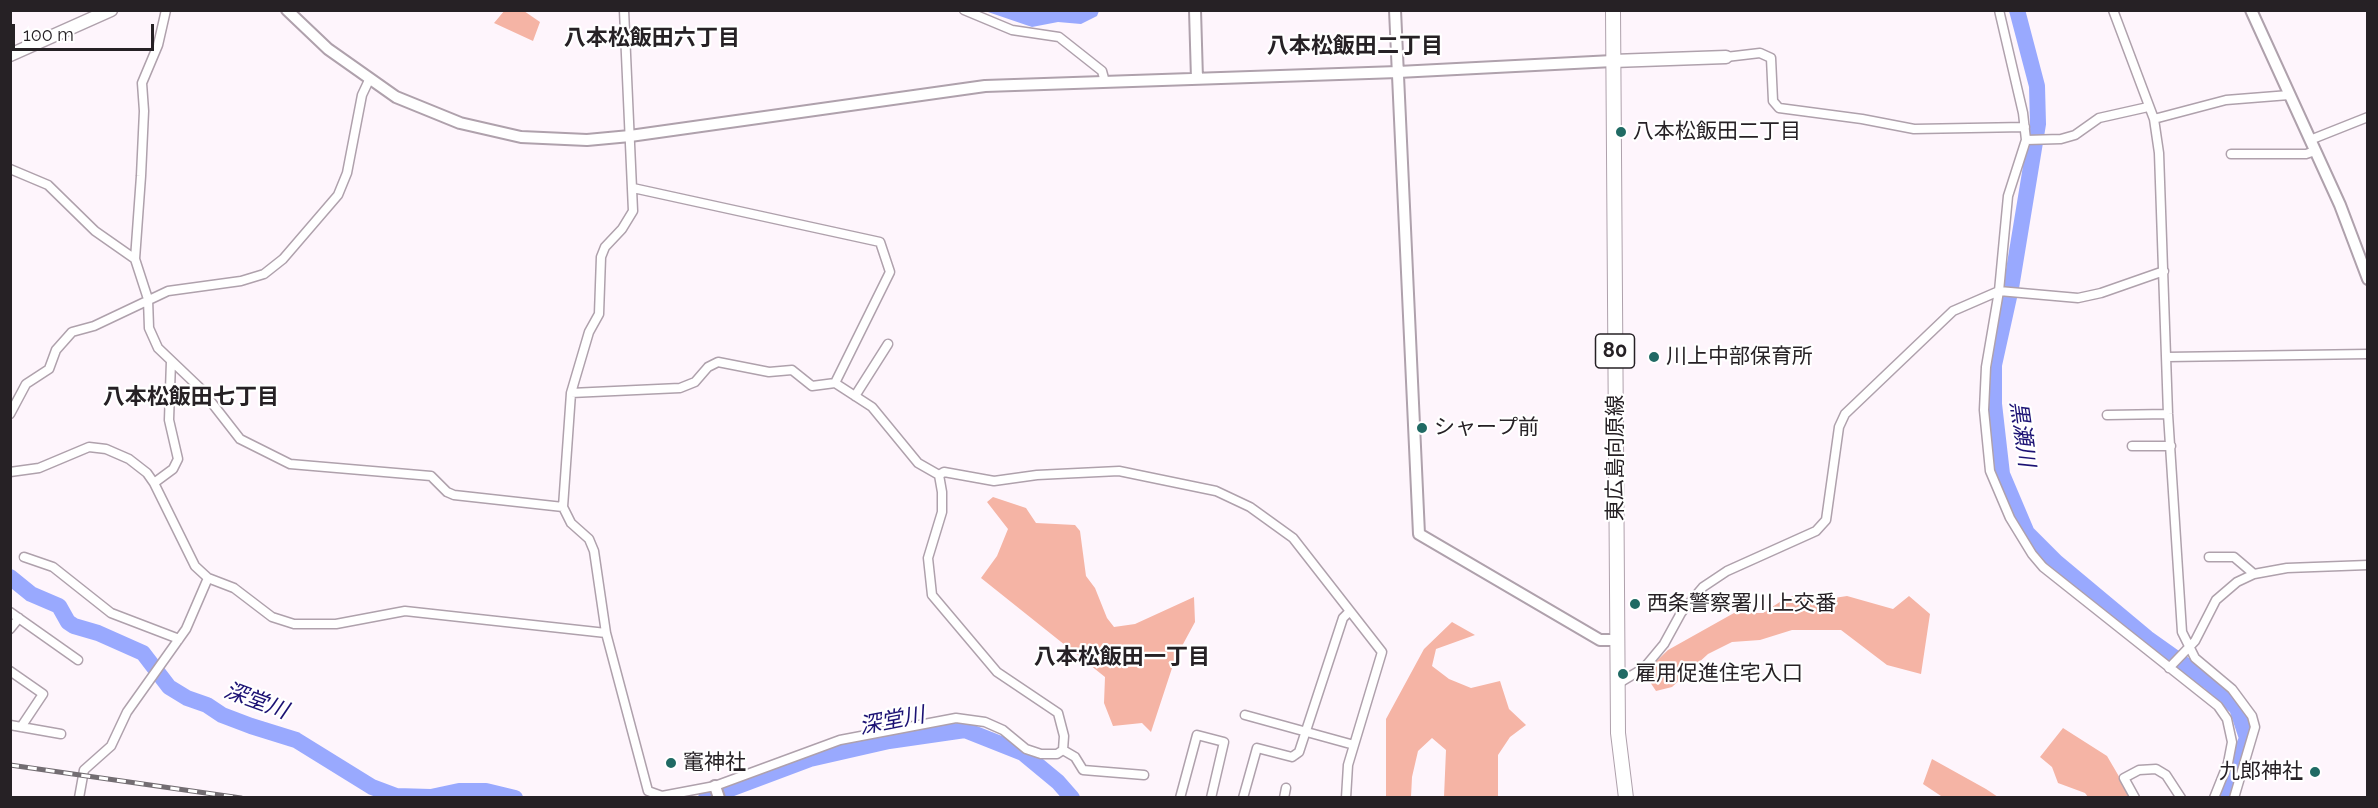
<!DOCTYPE html>
<meta charset="utf-8">
<style>
body{margin:0}
#map{position:relative;width:2378px;height:808px;overflow:hidden;background:#fef5fc;font-family:Raleway,sans-serif}
canvas{display:block}
.frame{position:absolute;inset:0;border:12px solid #262125;pointer-events:none}
.scale{position:absolute;left:12px;top:24px;width:142px;height:27px;box-sizing:border-box;border:3px solid #262125;border-top:0;padding-left:8px;font-size:18px;line-height:21px;white-space:nowrap;color:#262125;-webkit-text-stroke:4px #fff;paint-order:stroke}
</style>
<div id="map">
<canvas width="2378" height="808"></canvas>
<div class="frame"></div>
<div class="scale">100 m</div>
</div>
<script>
const g = document.querySelector('canvas').getContext('2d');
g.lineJoin = 'round';
function paint(path, color) {
  g.fillStyle = color;
  g.fill(path, 'evenodd');
}
function toPath(rows) {
  const path = new Path2D();
  for (const r of rows) {
    path.moveTo(r[0], r[1]);
    for (let i = 2; i < r.length; i += 2) path.lineTo(r[i], r[i + 1]);
  }
  return path;
}
function stroke(path, color, width, dash) {
  g.strokeStyle = color;
  g.lineWidth = width;
  g.lineCap = dash ? 'butt' : 'round';
  g.setLineDash(dash || []);
  g.stroke(path);
}
function write(font, color, halo, rows, align = 'center') {
  g.font = font + ' Raleway,"Noto Sans JP",sans-serif';
  g.lineWidth = 4.5;
  g.setLineDash([]);
  g.textBaseline = 'middle';
  g.strokeStyle = halo;
  g.fillStyle = color;
  for (const [text, x, y, turn = 0] of rows) {
    g.save();
    g.translate(x, y);
    g.rotate((+turn || 0) * Math.PI / 180);
    g.textAlign = isNaN(turn) ? turn : align;
    if (halo) g.strokeText(text, 0, 0);
    g.fillText(text, 0, 0);
    g.restore();
  }
}
paint(toPath([
 [505,10,524,11,540,22,533,41,494,23],
 [993,497,1026,508,1036,523,1075,525,1080,531,1086,576,1095,588,1107,618,1114,627,1135,624,1194,597,1195,622,1175,659,1151,732,1142,723,1113,726,1104,703,1105,677,981,578,997,556,1008,529,987,502],
 [1806,593,1828,599,1847,596,1893,609,1909,596,1930,614,1921,674,1887,665,1841,630,1792,630,1760,640,1732,642,1708,654,1672,687,1656,691,1644,673,1668,650,1734,613,1763,613,1786,598],
 [1452,622,1475,635,1436,649,1432,666,1449,679,1471,688,1500,681,1509,709,1526,725,1510,737,1498,755,1498,797,1444,797,1446,750,1432,738,1418,751,1412,777,1411,797,1386,797,1386,719,1424,649],
 [2063,728,2107,756,2131,797,2088,797,2085,793,2058,783,2052,767,2040,757],
 [1932,759,1986,789,1998,797,1941,796,1923,784]
]), '#f5b4a5');
paint(toPath([
 [985,11,1099,11,1097,16,1081,24,1058,22,1032,27]
]), '#99a9fe');
stroke(toPath([
 [2017,10,2037,86,2038,124,2011,288,1994,365,1994,404,2002,474,2027,533,2056,562,2147,638,2209,682,2237,708,2247,738,2224,798],
 [10,577,31,594,59,606,68,622,74,626,98,633,143,653,169,687,187,698,207,705,222,715,251,726,296,740,372,787,396,796,431,797,459,791,486,791,515,798],
 [706,798,810,759,889,741,965,730,1023,753,1058,782,1072,798]
]), '#99a9fe', 16);
const minor = toPath([
 [166,10,158,45,142,83,144,111,141,176,135,259,148,299,149,328,158,348,201,389,240,439,290,464,431,476,447,492,454,495,563,507],
 [624,10,633,211,622,229,605,247,601,257,599,314,589,332,571,393,563,507,571,523,589,539,594,551,606,633,648,791,662,796,715,786,840,740,956,718,985,722,1003,730,1026,749,1041,754,1057,754,1063,750],
 [964,10,1012,30,1059,37,1102,71,1105,82],
 [1999,10,2023,113,2026,140,2008,196,1999,291,1986,367,1984,410,1990,471,2010,518,2032,554,2043,567,2218,706,2227,719,2232,742,2228,763,2214,798],
 [2113,10,2154,119,2159,153,2168,414,2182,632,2195,658,2232,689,2252,716,2255,727,2234,798],
 [1726,57,1760,53,1771,58,1773,101,1779,108,1862,119,1914,129,2025,127],
 [2154,119,2226,100,2289,95],
 [2026,140,2061,139,2075,135,2099,118,2148,107],
 [2310,140,2368,117],
 [2231,154,2306,154,2315,151],
 [10,169,48,185,95,231,135,259],
 [633,188,880,242,890,272,835,383],
 [2167,357,2368,354],
 [571,393,680,388,695,382,708,367,718,362,769,372,792,370,812,386,835,383,872,407,918,463,939,475,942,492,942,512,928,558,932,595,997,672,1058,713,1064,736,1063,750],
 [855,396,888,344],
 [10,414,26,384,49,369,56,350,72,332,94,326,168,291,241,281,264,274,283,259,338,195,347,173,362,95,370,78],
 [2107,415,2168,414],
 [2132,446,2171,446],
 [10,472,39,468,89,447,106,449,129,459,147,473,154,483,195,566,208,578,234,588,272,617,294,624,336,624,405,611,606,633],
 [939,475,944,472,994,481,1037,475,1119,471,1216,491,1250,507,1293,538,1382,652,1348,765,1346,798],
 [154,483,173,469,178,459,169,420,171,361],
 [24,557,53,567,111,613,179,639],
 [2209,557,2234,557,2254,574],
 [10,612,78,660],
 [10,629,19,618],
 [2169,668,2195,641,2216,600,2237,582,2254,574,2287,568,2368,565],
 [10,671,43,694,21,727],
 [1619,683,1644,668,1664,644,1681,613,1703,587,1727,571,1816,531,1826,520,1839,427,1845,414,1953,311,1999,291,2078,298,2101,293,2164,271],
 [1245,715,1354,745],
 [10,725,61,734],
 [1063,750,1075,757,1083,770,1144,775],
 [79,798,84,770,111,746,127,712,186,629,208,578],
 [1180,798,1197,735,1224,742,1211,798],
 [1243,798,1257,748,1292,757,1299,752,1343,618,1349,612],
 [1284,798,1286,788],
 [2135,798,2124,778,2139,770,2156,769,2166,775,2181,798]
]);
const tertiary = toPath([
 [287,10,328,49,396,97,460,123,521,137,587,140,630,136,985,86,1398,72,1613,61],
 [1195,10,1197,79],
 [1395,10,1419,534,1600,640,1618,640],
 [2251,10,2340,205,2368,279],
 [715,786,719,798]
]);
const secondary = toPath([
 [10,55,111,10],
 [1613,61,1726,57]
]);
const primary = toPath([
 [1613,10,1618,733,1626,798]
]);
stroke(minor, '#afa1ac', 11);
stroke(tertiary, '#afa1ac', 14);
stroke(secondary, '#afa1ac', 15);
stroke(primary, '#afa1ac', 16);
stroke(minor, '#fff', 8);
stroke(tertiary, '#fff', 10);
stroke(secondary, '#fff', 12);
stroke(primary, '#fff', 14);
const rail = toPath([
 [10,765,241,798]
]);
stroke(rail, '#736d72', 5);
stroke(rail, '#fff', 3, [9]);
for (const [x, y, r, color] of [
 [1621,132,6,"#206a64"],
 [1654,357,6,"#206a64"],
 [1422,428,6,"#206a64"],
 [1635,604,6,"#206a64"],
 [1623,674,6,"#206a64"],
 [671,763,6,"#206a64"],
 [2315,772,6,"#206a64"]
]) {
  const dot = new Path2D();
  dot.arc(x, y, r, 0, 2 * Math.PI);
  g.fillStyle = color;
  g.fill(dot);
  stroke(dot, '#fff', 2);
}
for (const [x, y, w] of [
 [1615,351,39]
]) {
  const box = new Path2D();
  box.roundRect(x - w / 2, y - 17, w, 34, 4.5);
  g.fillStyle = '#fff';
  g.fill(box);
  stroke(box, '#262125', 1.5);
}
write('bold 20px', '#262125', null, [
 ["80",1615,351]
]);
write('21px', '#262125', '#fff', [
 ["八本松飯田二丁目",1633,132],
 ["川上中部保育所",1666,357],
 ["シャープ前",1434,428],
 ["西条警察署川上交番",1647,604],
 ["雇用促進住宅入口",1635,674],
 ["竃神社",683,763],
 ["九郎神社",2303,772,"right"]
], 'left');
write('21px', '#262125', '#fff', [
 ["東広島向原線",1616,458,-90]
]);
write('bold 22px', '#262125', '#fff', [
 ["八本松飯田六丁目",652,38],
 ["八本松飯田二丁目",1355,46],
 ["八本松飯田七丁目",191,397],
 ["八本松飯田一丁目",1122,657]
]);
write('italic 22px', '#1c1274', '#fff', [
 ["黒瀬川",2022,434,82],
 ["深堂川",256,701,20],
 ["深堂川",892,721,-11]
]);
</script>
